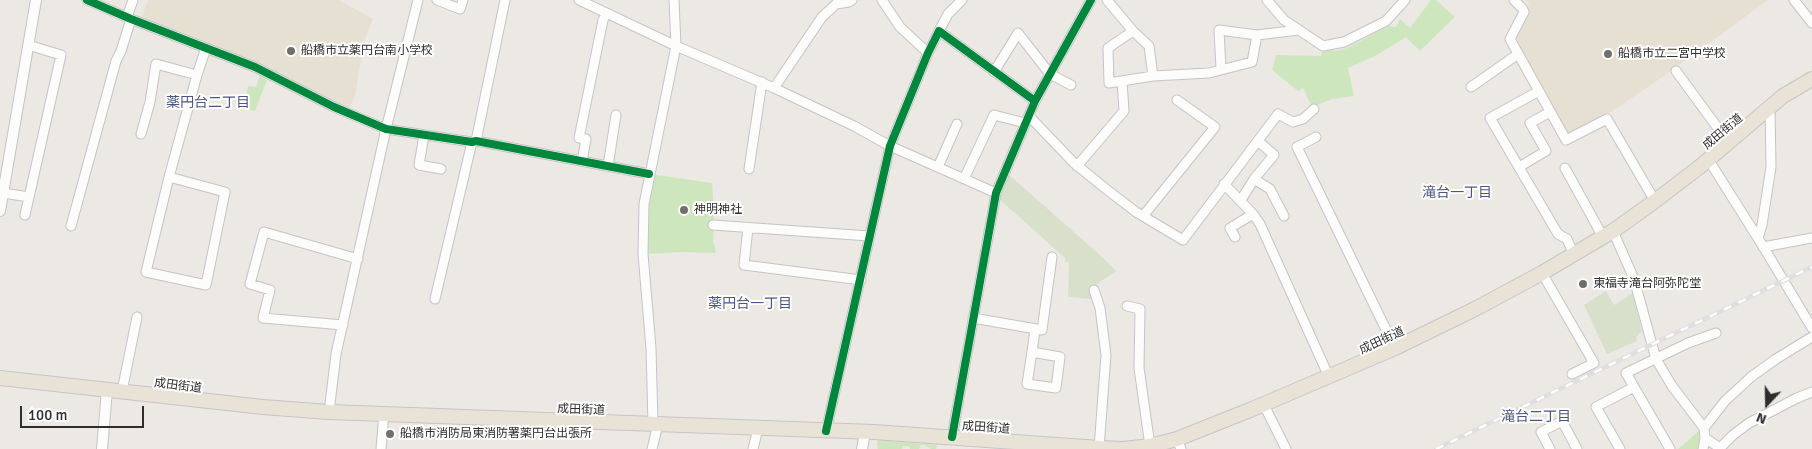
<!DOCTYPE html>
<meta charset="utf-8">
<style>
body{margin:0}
#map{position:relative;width:1812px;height:449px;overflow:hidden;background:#ece8e4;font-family:Signika,sans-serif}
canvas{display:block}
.north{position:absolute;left:1742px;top:379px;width:50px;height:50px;-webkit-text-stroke:4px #fff;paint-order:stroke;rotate:201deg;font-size:14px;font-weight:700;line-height:20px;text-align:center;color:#2e2e2e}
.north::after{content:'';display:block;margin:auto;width:18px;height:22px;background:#2e2e2e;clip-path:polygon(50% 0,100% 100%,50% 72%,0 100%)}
.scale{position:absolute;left:20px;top:406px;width:124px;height:22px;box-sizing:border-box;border:2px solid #2e2e2e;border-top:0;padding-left:6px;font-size:15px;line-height:18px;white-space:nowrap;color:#2e2e2e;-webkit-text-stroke:4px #fff;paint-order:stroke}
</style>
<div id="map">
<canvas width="1812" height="449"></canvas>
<div class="north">N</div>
<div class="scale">100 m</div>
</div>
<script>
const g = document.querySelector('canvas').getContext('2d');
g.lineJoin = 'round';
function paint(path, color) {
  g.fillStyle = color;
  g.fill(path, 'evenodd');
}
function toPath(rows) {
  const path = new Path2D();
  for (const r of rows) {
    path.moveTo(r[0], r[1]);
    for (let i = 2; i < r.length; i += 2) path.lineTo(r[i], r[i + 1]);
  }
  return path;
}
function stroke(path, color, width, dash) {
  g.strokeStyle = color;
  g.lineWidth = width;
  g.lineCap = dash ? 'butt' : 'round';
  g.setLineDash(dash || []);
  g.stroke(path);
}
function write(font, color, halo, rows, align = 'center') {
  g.font = font + ' Signika,"Noto Sans JP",sans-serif';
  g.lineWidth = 4;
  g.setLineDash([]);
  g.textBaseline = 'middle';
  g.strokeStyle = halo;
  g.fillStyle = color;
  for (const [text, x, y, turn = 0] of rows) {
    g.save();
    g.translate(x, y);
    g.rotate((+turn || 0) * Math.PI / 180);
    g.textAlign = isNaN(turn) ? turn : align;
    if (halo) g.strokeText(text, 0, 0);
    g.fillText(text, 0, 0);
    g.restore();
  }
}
paint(toPath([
 [148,0,339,0,373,19,364,42,355,96,348,110,141,19],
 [1525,0,1768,0,1674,69,1604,117,1569,135,1513,38,1527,10,1529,2]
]), '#e6e0d3');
paint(toPath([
 [1431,0,1436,0,1455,17,1420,51,1406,37,1377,55,1348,68,1354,96,1332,99,1312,107,1303,88,1298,91,1272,70,1276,55,1321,56,1323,49,1336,51,1347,48,1389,26,1396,27,1400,19,1410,28],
 [260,75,267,80,255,111,244,108,248,86,256,87],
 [650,174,712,183,714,213,713,240,716,253,682,252,646,254,646,203],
 [1700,430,1698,449,1678,449],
 [878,440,911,443,937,445,936,449,931,449,924,445,921,445,919,449,910,449,910,447,903,446,902,449,878,449,877,443]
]), '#cee6be');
paint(toPath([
 [1007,173,1101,256,1116,271,1091,288,1093,299,1068,297,1069,263,1065,261,1066,259,998,198],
 [1606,291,1614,305,1633,293,1642,332,1638,334,1638,336,1636,337,1637,341,1607,354,1584,305]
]), '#d8e0cc');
const minor = toPath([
 [87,0,131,19,255,67,334,107,386,129,472,142,476,141,649,174],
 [437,0,460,9,463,0],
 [579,0,676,46,774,88,854,126,890,146,996,193],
 [882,0,900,27,928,53],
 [1107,0,1133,31,1108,48,1109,83,1153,76,1209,73,1252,62,1257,35],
 [1267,0,1284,20,1323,46,1344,42,1386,21,1405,0],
 [1514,0,1522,8,1524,12,1510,39,1566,140,1607,119,1655,201],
 [1794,0,1812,23],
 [127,17,133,0],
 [939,31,948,14,962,0],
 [1133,31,1149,46,1153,76],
 [1221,69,1219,30,1257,35,1299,30],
 [1676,71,1728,142],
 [994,72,1018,33,1050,74,1071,85],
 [1471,87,1518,54],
 [774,88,822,17,836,4,849,2,852,0],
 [1539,91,1490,118,1558,234,1567,239,1574,255],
 [1029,116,1074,163,1106,189,1136,212,1183,240,1278,114,1293,122,1303,119,1314,109],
 [141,134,150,102,156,64,197,75],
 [424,135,419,165,441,169],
 [1316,137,1297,147,1395,348],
 [476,141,505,0],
 [1708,159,1761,243,1812,328],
 [582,161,586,139,579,138,603,20,606,14],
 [608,166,616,115],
 [1077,166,1124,111,1122,81],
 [938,167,957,124],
 [1519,167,1546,151,1530,123,1550,112],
 [1565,168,1603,237],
 [749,169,762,82],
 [169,177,225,192,206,285,146,272,169,177,197,75,206,48],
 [964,179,994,115,1025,123],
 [1254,179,1270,189,1284,216],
 [1224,184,1253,214,1260,224,1329,377],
 [3,193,29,197],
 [1241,200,1254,179,1274,155,1258,141],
 [25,215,61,55,28,45],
 [1143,216,1215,127,1177,100],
 [713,225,869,236],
 [71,226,116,61,121,51,131,19],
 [748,228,744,265,861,280],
 [1613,231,1634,279,1656,359,1672,386,1704,428,1705,438,1703,449],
 [1235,237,1230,228,1253,214],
 [1758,238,1762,225,1771,167,1770,108],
 [1763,247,1812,238],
 [1542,273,1594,363,1572,374],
 [1094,290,1100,308,1106,355,1099,448],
 [435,299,472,142],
 [1127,306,1140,309,1139,368,1150,446],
 [973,318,1042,330,1052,257],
 [343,325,263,318,270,290,250,284,264,232,358,259],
 [1032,352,1060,357,1056,388,1027,384,1032,352,1035,329],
 [122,391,137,317],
 [1264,405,1286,449],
 [329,412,336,354,386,129,418,0],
 [653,424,651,348,643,254,644,204,676,46,674,0],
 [1704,428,1725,401,1751,377,1776,359,1812,337],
 [826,431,890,146,928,53,939,31,1035,101],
 [952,437,996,193,1035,101,1091,0],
 [1705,438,1720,448,1733,435,1749,423,1797,398,1812,392],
 [1177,439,1181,449],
 [381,449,384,413],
 [652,449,658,424],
 [753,449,758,428],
 [1550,449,1541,432,1562,421,1577,449],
 [1620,449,1596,407,1634,387],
 [1670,449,1626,373,1688,343,1716,333]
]);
const tertiary = toPath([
 [0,211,36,0],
 [102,449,107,390],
 [862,449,865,432]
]);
const trunk = toPath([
 [0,378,263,407,329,412,874,432,1099,448,1124,449,1150,446,1177,439,1250,410,1395,348,1475,309,1542,273,1613,231,1655,201,1702,165,1783,96,1812,79]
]);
stroke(minor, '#c5c4c5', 11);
stroke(tertiary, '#c5c4c5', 12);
stroke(trunk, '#c6c5c4', 16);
stroke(minor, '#fcfcfb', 9);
stroke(tertiary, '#fcfcfb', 10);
stroke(trunk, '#e9e2d6', 14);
const rail = toPath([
 [1436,449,1812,267]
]);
stroke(rail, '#dfdfe1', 4.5);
stroke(rail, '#fff', 2.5, [8]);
stroke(toPath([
 [87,0,131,19,255,67,334,107,386,129,472,142,476,141,649,174],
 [826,431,890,146,928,53,939,31,1035,101],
 [952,437,996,193,1035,101,1091,0]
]), '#00873e', 8);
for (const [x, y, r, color] of [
 [291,51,5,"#706f6e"],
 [1608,54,5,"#706f6e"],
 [684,210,5,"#706f6e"],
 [1583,284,5,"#706f6e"],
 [390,434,5,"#706f6e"]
]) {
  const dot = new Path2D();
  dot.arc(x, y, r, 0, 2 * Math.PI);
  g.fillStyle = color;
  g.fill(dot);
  stroke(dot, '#fff', 2);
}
write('12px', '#2e2e2e', '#fff', [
 ["船橋市立薬円台南小学校",301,51],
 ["船橋市立二宮中学校",1618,54],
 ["神明神社",694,210],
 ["東福寺滝台阿弥陀堂",1593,284],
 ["船橋市消防局東消防署薬円台出張所",400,434]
], 'left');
write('12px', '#2e2e2e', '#fff', [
 ["成田街道",1723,132,-40],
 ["成田街道",1382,341,-25],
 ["成田街道",178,386,7],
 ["成田街道",581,410,2],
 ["成田街道",986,428,4]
]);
write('14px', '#4d5680', '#fff', [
 ["薬円台二丁目",208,103],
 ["滝台一丁目",1457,193],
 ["薬円台一丁目",750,304],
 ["滝台二丁目",1536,417]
]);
</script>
